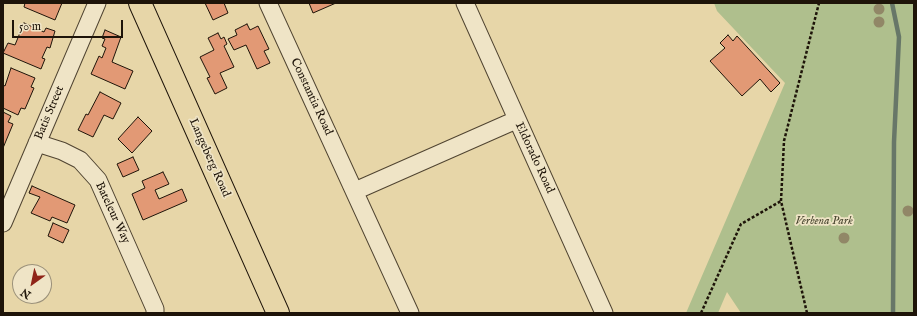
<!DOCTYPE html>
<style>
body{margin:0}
#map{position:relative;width:917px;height:316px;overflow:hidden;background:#e7d6a8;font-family:"IM FELL English",serif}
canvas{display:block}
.frame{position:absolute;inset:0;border:4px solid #1e1409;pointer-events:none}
.north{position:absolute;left:12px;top:264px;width:40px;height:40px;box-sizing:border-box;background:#efe4c6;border:1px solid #9b917a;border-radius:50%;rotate:213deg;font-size:11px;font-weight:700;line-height:16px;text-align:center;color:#1e1409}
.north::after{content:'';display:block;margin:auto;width:14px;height:18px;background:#8f2418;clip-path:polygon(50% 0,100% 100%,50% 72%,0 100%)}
.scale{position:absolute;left:12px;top:20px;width:111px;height:18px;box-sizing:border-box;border:2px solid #1e1409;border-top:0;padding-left:5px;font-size:12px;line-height:14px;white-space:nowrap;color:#1e1409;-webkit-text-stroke:3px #efe4c6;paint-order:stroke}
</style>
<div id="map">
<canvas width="917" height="316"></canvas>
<div class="frame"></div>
<div class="north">N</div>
<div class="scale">50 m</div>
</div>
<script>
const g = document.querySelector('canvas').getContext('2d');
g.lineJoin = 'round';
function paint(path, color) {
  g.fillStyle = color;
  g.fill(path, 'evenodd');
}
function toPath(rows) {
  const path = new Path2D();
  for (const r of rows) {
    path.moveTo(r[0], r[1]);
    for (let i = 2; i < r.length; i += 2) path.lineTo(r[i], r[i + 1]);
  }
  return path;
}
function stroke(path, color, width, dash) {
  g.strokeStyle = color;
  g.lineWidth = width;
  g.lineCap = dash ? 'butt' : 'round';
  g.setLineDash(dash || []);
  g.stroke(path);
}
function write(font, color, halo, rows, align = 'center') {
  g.font = font + ' "IM FELL English",serif';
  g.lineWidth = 3.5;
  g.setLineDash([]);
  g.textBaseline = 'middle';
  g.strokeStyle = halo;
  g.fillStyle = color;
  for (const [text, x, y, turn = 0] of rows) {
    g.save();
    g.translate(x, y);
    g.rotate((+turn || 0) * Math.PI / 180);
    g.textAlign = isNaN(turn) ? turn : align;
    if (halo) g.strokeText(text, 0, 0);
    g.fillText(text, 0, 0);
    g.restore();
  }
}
paint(toPath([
 [714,3,914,3,914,313,741,313,727,292,718,313,686,313,785,83,717,11]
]), '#afbf8d');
stroke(toPath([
 [892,3,899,37,894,142,893,313]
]), '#677768', 4.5);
const building = toPath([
 [25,3,62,3,55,20,24,7,25,3],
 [205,3,224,3,228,13,213,20,205,3],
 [309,3,336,3,313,13,309,3],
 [24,23,44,32,46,28,55,31,50,48,47,47,42,58,45,59,41,69,3,53,8,43,15,45,24,23],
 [247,24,250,30,258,26,269,49,264,51,270,63,257,69,246,45,234,50,228,39,237,35,235,30,247,24],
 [105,30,121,37,112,62,133,71,125,89,91,74,99,56,102,58,106,48,102,46,105,39,102,38,105,30],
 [218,33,221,39,224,37,227,44,224,46,234,67,220,73,227,88,215,94,207,78,210,77,200,57,214,50,208,38,218,33],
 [728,35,733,41,737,36,780,83,771,92,760,79,742,96,710,61,725,48,720,43,728,35],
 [11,68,35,78,31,87,34,88,25,109,21,108,18,115,3,108,3,85,5,86,11,68],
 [100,92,121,103,113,119,104,115,93,137,78,130,86,114,88,115,100,92],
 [3,112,11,116,8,122,13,124,3,148,3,112],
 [138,117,152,131,132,153,118,139,138,117],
 [133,157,139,170,123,177,117,164,133,157],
 [163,172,169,184,155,190,159,199,182,189,187,201,143,220,132,194,145,188,142,181,163,172],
 [32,186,75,205,67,223,52,217,50,221,31,213,40,197,29,193,32,186],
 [53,223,69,230,63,243,48,236,53,223]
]);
paint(building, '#e29975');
stroke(building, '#1e1409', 1);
const minor = toPath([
 [268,3,410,313],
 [465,3,604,313],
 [37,143,62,151,80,160,98,180,155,309,155,313],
 [355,191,516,120],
 [3,223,97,3]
]);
const major = toPath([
 [140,3,278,313]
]);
stroke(minor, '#504431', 19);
stroke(major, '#1e1409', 24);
stroke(toPath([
 [701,313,741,224,781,201],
 [807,313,781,201,784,141,819,3]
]), '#1e1409', 2.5, [3, 2]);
stroke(minor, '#efe4c6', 17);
stroke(major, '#e7d6a8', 22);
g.fillStyle = '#918767';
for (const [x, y] of [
 [879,9],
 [879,22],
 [908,211],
 [844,238]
]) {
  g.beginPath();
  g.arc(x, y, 5.5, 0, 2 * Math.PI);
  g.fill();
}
write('12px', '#1e1409', '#efe4c6', [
 ["Constantia Road",311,97,65],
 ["Batis Street",50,113,-67],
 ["Langeberg Road",209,158,66],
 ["Eldorado Road",534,158,65],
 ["Bateleur Way",112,213,65]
]);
write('italic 12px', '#4a4731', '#efe4c6', [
 ["Verbena Park",824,222]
]);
</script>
